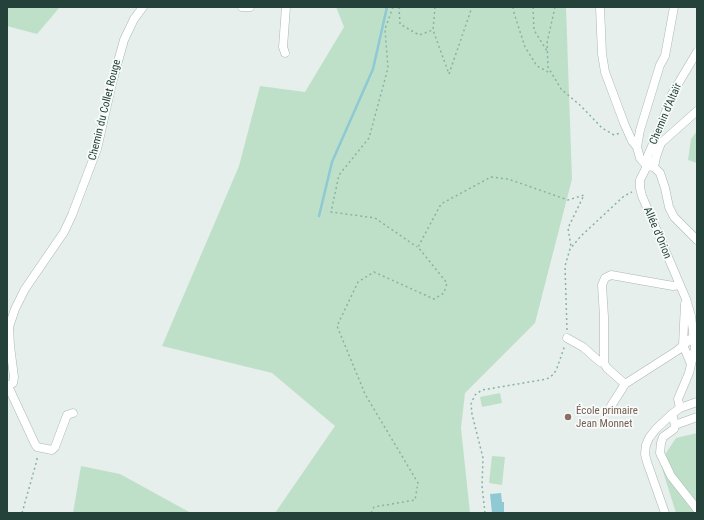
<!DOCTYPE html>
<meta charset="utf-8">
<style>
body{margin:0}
#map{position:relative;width:704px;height:520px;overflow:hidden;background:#e6efeb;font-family:"Roboto Condensed",sans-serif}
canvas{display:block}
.frame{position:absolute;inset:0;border:8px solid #24423a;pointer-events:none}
</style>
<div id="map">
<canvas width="704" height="520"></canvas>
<div class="frame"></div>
</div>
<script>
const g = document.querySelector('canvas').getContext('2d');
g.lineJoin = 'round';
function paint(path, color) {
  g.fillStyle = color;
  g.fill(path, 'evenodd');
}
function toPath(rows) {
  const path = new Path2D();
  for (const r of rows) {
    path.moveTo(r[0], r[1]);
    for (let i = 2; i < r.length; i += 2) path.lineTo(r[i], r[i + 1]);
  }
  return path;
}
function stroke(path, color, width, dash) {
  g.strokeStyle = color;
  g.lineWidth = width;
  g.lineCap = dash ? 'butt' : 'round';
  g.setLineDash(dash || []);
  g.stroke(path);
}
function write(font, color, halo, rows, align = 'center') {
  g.font = font + ' "Roboto Condensed",sans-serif';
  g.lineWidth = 3.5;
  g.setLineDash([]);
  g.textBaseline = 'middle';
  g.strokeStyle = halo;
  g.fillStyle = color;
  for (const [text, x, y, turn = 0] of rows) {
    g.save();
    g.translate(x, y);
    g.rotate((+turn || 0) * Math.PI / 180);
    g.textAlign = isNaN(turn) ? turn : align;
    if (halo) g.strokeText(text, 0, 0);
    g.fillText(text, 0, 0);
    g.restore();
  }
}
paint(toPath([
 [7,7,60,7,37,34,7,26],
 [336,7,566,7,572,179,535,323,465,393,461,428,470,513,275,513,335,426,272,373,162,346,239,166,260,86,305,92,344,27],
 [697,131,697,163,688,160,691,139],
 [500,393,502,403,482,407,480,397],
 [697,433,697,513,676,513,660,462,676,438],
 [492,456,505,457,502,485,489,483],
 [81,466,120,474,191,513,73,513]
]), '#bfe0c8');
paint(toPath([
 [501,493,502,502,504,502,504,513,492,513,490,494]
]), '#8ec9d4');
stroke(toPath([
 [319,216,332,162,373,69,387,7]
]), '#8ec9d4', 2.5);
const minor = toPath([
 [242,7,250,7],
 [600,7,602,54,605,72,624,123,632,141,637,147,640,158,647,166,654,167],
 [285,53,283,47,286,7],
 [637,147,640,130,660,65,665,56,674,7],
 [654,167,660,173,665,188,669,207,674,217,697,240],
 [654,167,656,157,661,143,697,111],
 [680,285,673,286,611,275,605,278,602,285,604,317,604,363,607,368,625,384,678,350,694,336],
 [685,304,683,345,691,364],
 [567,338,583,347,600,362,604,363],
 [7,386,13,383,14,377,10,346,9,327,15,309,25,289,64,232,72,215,97,149,112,83,124,40,134,19,143,7],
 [8,386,35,444,37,447,52,450,55,447,67,415,73,413],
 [611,406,625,384],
 [680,408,678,399,689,373,695,348,691,316,686,299,642,196,640,188,640,180,647,166,648,155,660,128,672,94,697,52],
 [672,414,675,425,674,429,663,437,661,443,660,453,671,476,697,509],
 [675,425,697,417],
 [665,513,647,462,645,454,646,445,649,438,656,429,672,414,680,408,697,402]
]);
stroke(minor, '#a8b8b2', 9);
stroke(toPath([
 [393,7,385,29,388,68,369,138,339,175,331,212,375,218,417,247],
 [399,7,400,24,419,35,433,30],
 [435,7,433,30,449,74,472,7],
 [513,7,514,13,525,47,537,66,550,73],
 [533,7,534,30,547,51],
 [555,7,547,43,548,67,561,89,581,106,602,128,614,135,620,133],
 [567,330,565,266,570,249,581,236,624,196,632,192],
 [22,513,37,460,37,455],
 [371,513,374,507,415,500,418,483,365,394,337,326,358,282,374,272,434,299,444,293,447,283,418,247,441,204,491,177,508,179,568,200,584,195,568,228,571,247],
 [485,513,482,486,483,458,472,414,471,404,475,395,482,390,547,379,554,374,557,368,565,345]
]), '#86b3a5', 1.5, [2, 3]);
stroke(minor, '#fff', 8);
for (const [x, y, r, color] of [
 [568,417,4,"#8d6e63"]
]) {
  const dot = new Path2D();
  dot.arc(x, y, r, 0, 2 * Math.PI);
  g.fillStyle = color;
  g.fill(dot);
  stroke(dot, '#f7fbf9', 1.5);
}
write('11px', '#24423a', '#f7fbf9', [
 ["Chemin du Collet Rouge",105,110,-76],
 ["Chemin d'Altaïr",666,114,-67],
 ["Allée d'Orion",657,233,67]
]);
write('11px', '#785e54', '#f7fbf9', [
 ["École primaire",576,411],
 ["Jean Monnet",576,424]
], 'left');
</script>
